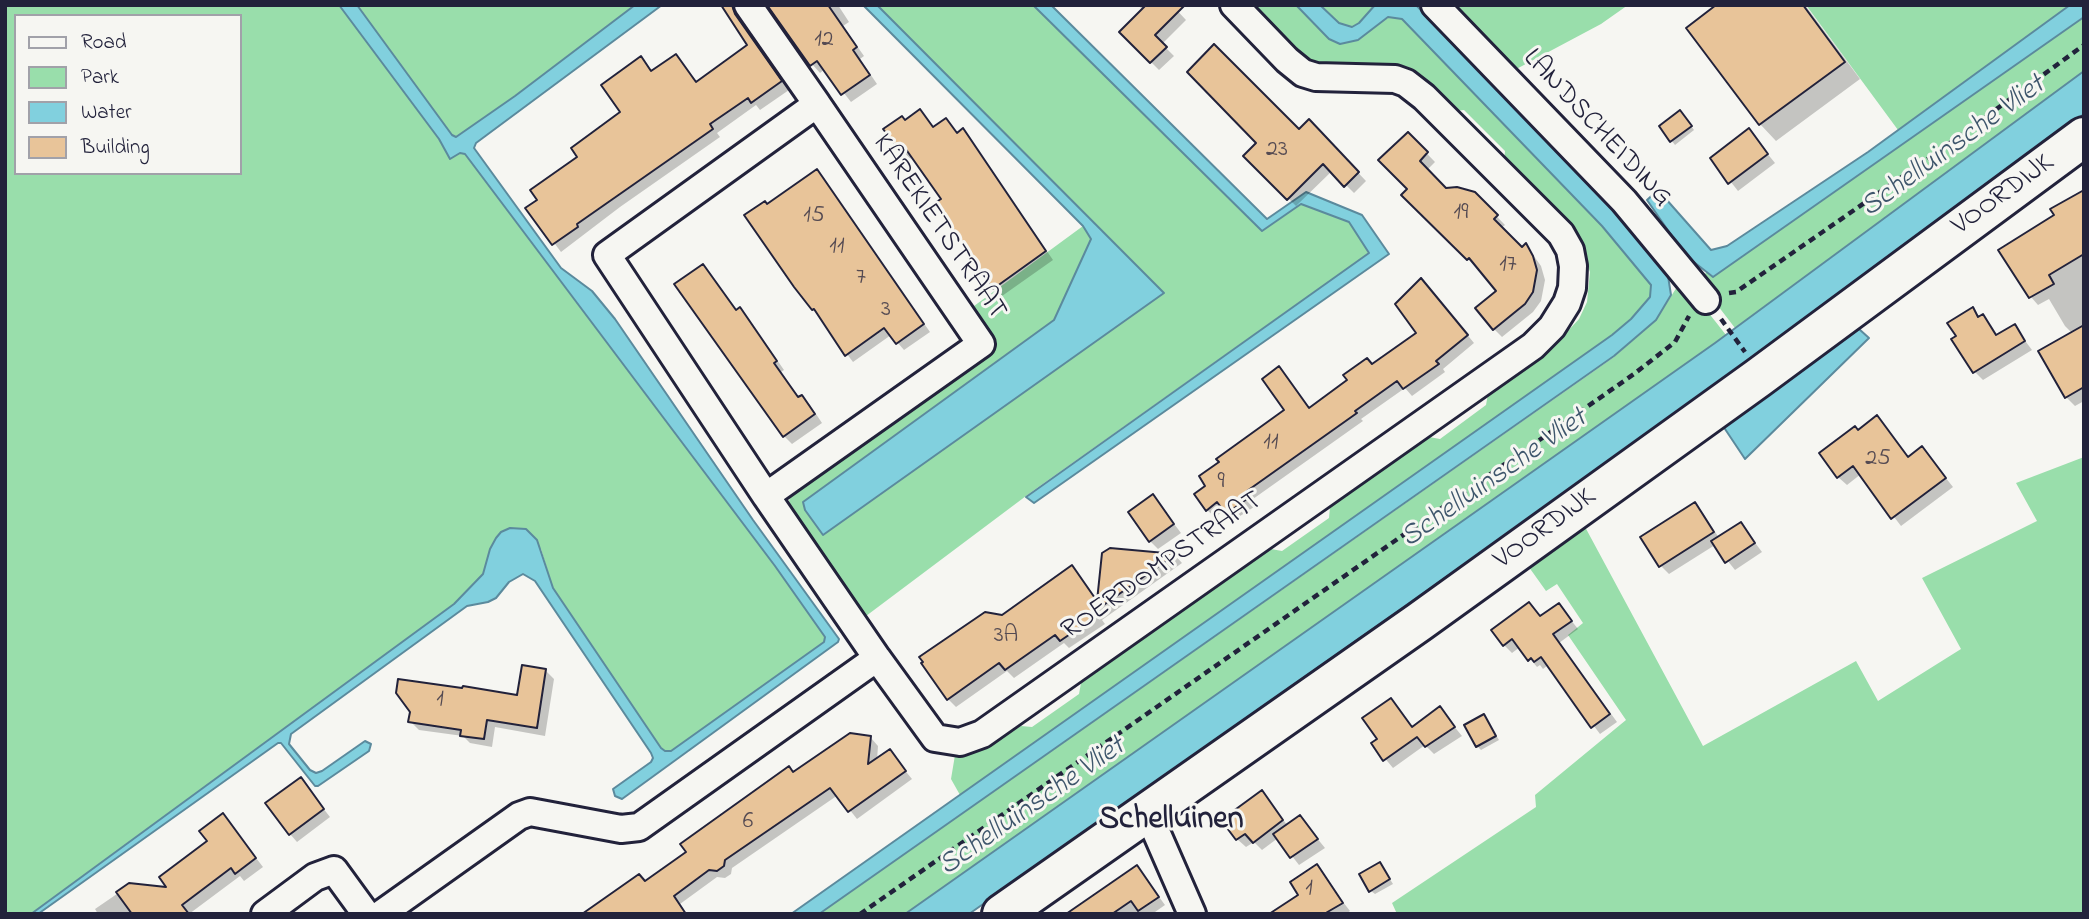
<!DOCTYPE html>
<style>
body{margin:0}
#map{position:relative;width:2089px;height:919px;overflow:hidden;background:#f6f6f2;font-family:"Indie Flower",sans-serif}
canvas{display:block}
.frame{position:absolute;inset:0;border:7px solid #22223b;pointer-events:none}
.legend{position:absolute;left:14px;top:14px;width:228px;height:161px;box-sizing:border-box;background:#f6f6f2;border:2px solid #a1a1a9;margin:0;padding:9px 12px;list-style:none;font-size:21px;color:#22223b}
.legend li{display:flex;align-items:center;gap:14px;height:35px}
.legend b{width:35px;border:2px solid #a1a1a9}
</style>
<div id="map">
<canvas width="2089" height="919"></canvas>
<div class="frame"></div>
<ul class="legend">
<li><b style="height:9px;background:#f6f6f2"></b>Road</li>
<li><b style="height:19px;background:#99deab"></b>Park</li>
<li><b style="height:19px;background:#81d0de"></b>Water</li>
<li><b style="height:19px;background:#e8c499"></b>Building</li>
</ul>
</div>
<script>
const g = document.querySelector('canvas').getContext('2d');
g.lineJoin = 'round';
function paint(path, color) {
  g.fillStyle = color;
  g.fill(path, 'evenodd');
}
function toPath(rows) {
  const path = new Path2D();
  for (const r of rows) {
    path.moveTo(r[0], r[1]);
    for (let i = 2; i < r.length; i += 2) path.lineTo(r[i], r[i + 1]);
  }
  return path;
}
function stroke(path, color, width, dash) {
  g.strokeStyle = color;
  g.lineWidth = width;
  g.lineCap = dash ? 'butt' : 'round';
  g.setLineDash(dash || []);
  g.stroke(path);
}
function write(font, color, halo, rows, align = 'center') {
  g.font = font + ' "Indie Flower",sans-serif';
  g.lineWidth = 6;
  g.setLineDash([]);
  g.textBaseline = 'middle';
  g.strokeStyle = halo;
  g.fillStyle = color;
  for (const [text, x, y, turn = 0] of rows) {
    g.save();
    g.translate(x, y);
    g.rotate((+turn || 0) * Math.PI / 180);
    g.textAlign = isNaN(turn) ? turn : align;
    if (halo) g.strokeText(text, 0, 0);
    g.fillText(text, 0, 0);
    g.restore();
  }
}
paint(toPath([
 [5,5,339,5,439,139,450,159,460,153,465,154,775,566,825,637,824,642,671,751,665,751,661,748,553,588,541,549,490,549,483,574,454,604,31,914,5,914],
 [16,16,240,16,240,173,16,173],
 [357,5,635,5,515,96,456,137,452,135],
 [877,5,1033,5,1262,231,1300,204,1349,222,1369,253,1030,493,866,616,793,511,789,501,791,495,992,345,993,335,974,306,1083,226,1091,239,1054,320,803,502,1163,293],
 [1253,5,1296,5,1329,39,1358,40,1383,19,1394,17,1402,19,1602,226,1651,285,1650,297,1631,319,1612,335,960,795,951,779,955,755,984,749,1021,726,1032,727,1079,694,1081,683,1271,549,1282,551,1329,518,1330,507,1429,437,1440,439,1486,405,1488,394,1566,333,1579,319,1587,302,1590,272,1580,243,1504,162,1505,151,1464,110,1454,111,1421,76,1408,67,1381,63,1341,69,1315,64,1304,57],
 [1320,5,1375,5,1359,23,1352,27,1339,23],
 [1443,5,1628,5,1601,24,1507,74],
 [1806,5,2070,5,1898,130],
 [2084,17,2084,71,1735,328,1698,280,1707,272,1713,277],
 [1682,279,1726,335,1715,343,905,914,819,914,1614,357,1656,320],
 [2084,457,2084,914,1397,914,1392,903,1536,807,1535,795,1626,720,1568,635,1583,623,1557,584,1546,591,1526,563,1584,525,1703,746,1856,661,1878,701,1961,649,1922,578,2037,521,2016,483]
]), '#99deab');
const water = toPath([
 [339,5,357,5,452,135,456,137,515,96,635,5,662,5,476,143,474,148,561,268,592,291,615,319,753,520,839,639,838,642,622,799,615,796,613,789,651,762,653,758,651,753,535,581,523,574,509,582,496,598,488,602,467,606,291,734,289,744,310,770,316,773,322,771,365,741,371,744,369,751,318,786,315,786,281,743,278,743,38,914,31,914,454,604,483,574,490,549,496,538,501,532,510,528,526,529,537,540,553,588,661,748,665,751,671,751,824,642,825,637,775,566,465,154,460,153,450,159,439,139,339,5],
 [863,5,877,5,1164,293,823,535,805,510,803,502,1054,320,1091,239,1083,226,863,5],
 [1033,5,1051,5,1267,219,1306,192,1362,215,1389,254,1034,503,1026,497,1369,253,1349,222,1301,204,1262,231,1033,5],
 [1296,5,1320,5,1339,23,1352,27,1359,23,1375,5,1416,5,1638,234,1657,257,1668,276,1671,295,1656,320,1614,356,819,914,791,914,1612,335,1631,319,1650,297,1651,285,1602,226,1402,19,1388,17,1358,40,1340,44,1329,39,1296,5],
 [2070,5,2084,5,2084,17,1713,277,1685,255,1647,200,1658,190,1711,250,1727,246,1868,152,2070,5],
 [2084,71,2084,114,1677,414,969,914,905,914,1715,343,2084,71],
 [1859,329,1869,338,1745,459,1723,426,1859,329]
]);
paint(water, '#81d0de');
stroke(water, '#5b8a9d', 2);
paint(toPath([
 [744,5,739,15,742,23,789,90,760,110,756,105,717,133,720,137,620,207,561,252,528,208,540,200,623,113,641,59,653,72,676,56,698,83,750,46,723,6],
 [770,5,838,5,849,22,843,26,864,56,860,59,877,84,851,102,825,69,820,73,812,64],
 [1138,5,1172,5,1186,20,1162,44,1174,56,1159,70,1121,32,1143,10],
 [1763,5,1805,5,1860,79,1776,141,1760,124],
 [920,111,934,128,946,120,958,134,962,131,970,139,1053,260,1002,296,994,288,943,199,913,156,910,159,902,150,905,122],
 [1684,116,1694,130,1675,145,1661,127],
 [1309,121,1366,181,1354,193,1332,171,1296,206,1246,156,1299,131],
 [1749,131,1775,163,1738,191,1712,158],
 [1408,134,1435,162,1426,171,1445,190,1474,193,1505,225,1501,228,1522,249,1526,245,1541,266,1545,280,1541,301,1533,312,1502,337,1494,329,1498,292,1478,265,1476,267,1403,195,1409,189],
 [817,171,930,332,904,350,891,335,853,362,813,309,768,206],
 [2084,192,2084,401,2075,406,2066,397,2073,334,2065,326,2049,299,2038,305,2031,297,2000,250,2056,216],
 [703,266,738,311,740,310,748,318,784,370,781,372,800,399,802,397,810,405,822,423,792,444,784,436],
 [1429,288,1474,343,1443,369,1445,372,1412,396,1405,388,1361,419,1363,421,1253,499,1257,505,1234,520,1225,510,1215,517,1207,510,1287,410,1279,369,1310,409,1419,333],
 [1972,310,1991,325,1998,336,2014,326,2032,350,1983,380,1975,372,1958,337],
 [1877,418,1909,458,1922,448,1953,487,1901,526,1861,474,1847,485,1838,477,1858,432],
 [1153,496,1181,533,1158,549,1150,541],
 [1695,504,1703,513,1719,538,1741,524,1762,552,1735,570,1715,545,1669,574,1661,566,1643,538],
 [1110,549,1175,555,1182,563,1102,620,1105,624,1069,648,1064,643,1014,678,1007,671,956,707,948,699,1003,617,1071,567,1098,602],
 [1529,604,1541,617,1559,605,1578,629,1559,643,1617,722,1600,734,1548,665,1543,669,1540,665,1537,667,1520,647,1512,653,1504,645],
 [545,670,554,679,545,736,495,727,492,747,470,743,463,736,419,730,410,721,518,697],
 [1391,700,1413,728,1440,709,1462,736,1434,754,1425,745,1393,768,1373,744,1379,739],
 [1484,716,1499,740,1481,750,1477,746],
 [871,738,878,746,877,760,889,751,912,779,857,819,838,795,732,868,731,874,725,878,717,877,680,904,683,908,675,914,646,883,794,773],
 [301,780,330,817,297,842,290,834],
 [1262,793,1288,826,1300,817,1325,848,1299,865,1278,838,1262,850,1254,842,1246,847,1237,839],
 [223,815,263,867,244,881,240,876,189,914,98,914,95,909,130,885,170,889,209,842],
 [1137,867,1165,905,1155,912,1156,914,1069,914],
 [1316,867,1350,911,1346,914,1272,914,1300,896],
 [1383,868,1393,884,1375,894,1371,891]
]), '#0003');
const building = toPath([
 [721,5,732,5,735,14,782,81,751,103,748,98,710,124,713,129,577,224,578,227,552,245,525,208,537,200,530,190,577,157,571,148,620,112,601,85,641,56,651,71,676,54,696,82,747,45,721,5],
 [767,5,828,5,857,47,853,50,870,75,841,95,817,61,810,66,808,63,767,5],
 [1146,5,1185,5,1155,35,1167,47,1150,63,1119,32,1146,5],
 [1716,5,1803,5,1845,62,1759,125,1686,28,1716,5],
 [1214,44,1299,129,1309,119,1359,172,1344,187,1323,164,1287,200,1243,156,1256,143,1187,72,1214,44],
 [920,109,933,127,946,118,957,133,963,128,1046,251,993,289,948,222,933,204,941,199,905,148,901,152,883,129,902,116,905,120,920,109],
 [1680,110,1692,126,1670,142,1659,126,1680,110],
 [1749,128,1768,154,1728,184,1710,158,1749,128],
 [1408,132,1428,152,1420,161,1446,188,1457,187,1475,192,1498,215,1494,219,1522,247,1526,243,1533,256,1537,270,1533,292,1525,304,1493,330,1475,308,1496,291,1469,258,1467,260,1401,195,1407,189,1378,160,1408,132],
 [817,169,924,324,896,344,884,328,845,356,814,309,812,310,794,287,744,215,765,201,767,204,817,169],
 [2084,190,2084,254,2049,275,2054,284,2029,298,1998,250,2054,215,2050,209,2084,190],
 [703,264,736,310,740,307,777,361,774,363,798,397,802,395,815,414,783,437,674,284,703,264],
 [1421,278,1468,335,1436,361,1439,364,1403,389,1397,381,1355,411,1357,413,1247,491,1251,496,1226,514,1217,502,1206,511,1194,494,1205,486,1199,476,1219,462,1216,459,1284,410,1262,379,1279,366,1309,408,1347,380,1343,375,1367,358,1372,364,1416,333,1395,304,1421,278],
 [1973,307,1978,317,1983,314,1996,335,2015,324,2025,341,1973,373,1951,339,1956,336,1947,323,1973,307],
 [2084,325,2084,387,2065,398,2038,351,2084,325],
 [1877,415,1908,457,1922,446,1946,478,1891,519,1853,466,1837,478,1819,453,1855,426,1858,430,1877,415],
 [1153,494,1174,524,1149,542,1128,512,1153,494],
 [1695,502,1714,532,1659,567,1640,537,1695,502],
 [1741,522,1755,543,1725,563,1711,541,1741,522],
 [1110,548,1176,554,1095,611,1098,615,1060,641,1055,635,1005,670,999,663,947,700,921,663,923,662,919,657,985,612,1002,615,1072,565,1097,601,1102,553,1110,548],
 [1529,602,1540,616,1559,603,1572,621,1553,634,1610,714,1591,728,1541,657,1534,662,1531,658,1528,661,1512,639,1503,646,1491,630,1529,602],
 [522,665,546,669,537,728,487,720,484,739,460,736,461,730,408,722,410,712,396,693,398,679,462,688,463,686,517,695,522,665],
 [1391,698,1412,727,1440,706,1455,727,1425,747,1417,737,1383,761,1371,743,1377,739,1362,718,1391,698],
 [1484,714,1496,736,1476,747,1464,725,1484,714],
 [850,733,871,736,868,764,890,749,906,771,848,812,830,788,725,860,724,866,717,871,709,870,674,896,686,914,582,914,639,874,645,881,686,852,680,844,789,766,793,772,850,733],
 [301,777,324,809,289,835,265,803,301,777],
 [1262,790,1283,820,1253,843,1245,834,1236,840,1221,820,1262,790],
 [223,813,256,858,235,874,231,868,182,905,189,914,132,914,116,892,129,883,166,887,159,877,207,841,199,831,223,813],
 [1300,815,1318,839,1290,858,1273,834,1300,815],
 [1380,862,1390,879,1369,892,1359,874,1380,862],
 [1317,864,1343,903,1324,914,1269,914,1298,895,1290,882,1317,864],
 [1137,865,1159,897,1138,911,1131,901,1112,914,1066,914,1137,865]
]);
paint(building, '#e8c499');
stroke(building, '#22223b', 2);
const street = toPath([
 [748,5,817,104],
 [1435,5,1624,201,1706,300],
 [766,496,607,255,817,104,981,344,766,496,877,658],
 [1147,811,1192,914],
 [265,914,315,877,334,870,366,914],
 [381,914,519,816,530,812,621,829,639,827,877,658,935,738,960,742,982,734,1533,346,1552,327,1567,303,1572,288,1573,266,1570,250,1561,234,1424,97,1406,83,1395,79,1316,77,1303,73,1287,60,1234,5]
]);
const secondary = toPath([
 [1002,914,1419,622,1758,378,2084,137]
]);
stroke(street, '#22223b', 32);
stroke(secondary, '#22223b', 44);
stroke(toPath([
 [1729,293,1736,292,1935,154,2084,45],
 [1721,319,1745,352],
 [860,914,1634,374,1675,342,1689,316]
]), '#22223b', 4.5, [7, 5]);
stroke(street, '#f6f6f2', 26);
stroke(secondary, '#f6f6f2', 38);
write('24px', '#544a52', null, [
 ["12",824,41],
 ["23",1277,151],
 ["19",1461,214],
 ["15",814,217],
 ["11",837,248],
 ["17",1508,266],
 ["7",861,279],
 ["3",886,311],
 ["11",1271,444],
 ["25",1878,460],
 ["9",1221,483],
 ["3A",1006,637],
 ["1",440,701],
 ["6",748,823],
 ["1",1309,890]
]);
write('28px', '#22223b', '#f6f6f2', [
 ["LANDSCHEIDING",1596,129,47],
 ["VOORDIJK",2004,196,-36],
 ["KAREKIETSTRAAT",938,228,56],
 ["VOORDIJK",1546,530,-36],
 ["ROERDOMPSTRAAT",1163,567,-35]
]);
write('italic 30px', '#3e566c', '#f6f6f2', [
 ["Schelluinsche Vliet",1954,148,-36],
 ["Schelluinsche Vliet",1495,480,-35],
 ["Schelluinsche Vliet",1033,808,-35]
]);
write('bold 32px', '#22223b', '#f6f6f2', [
 ["Schelluinen",1171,822]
]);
</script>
